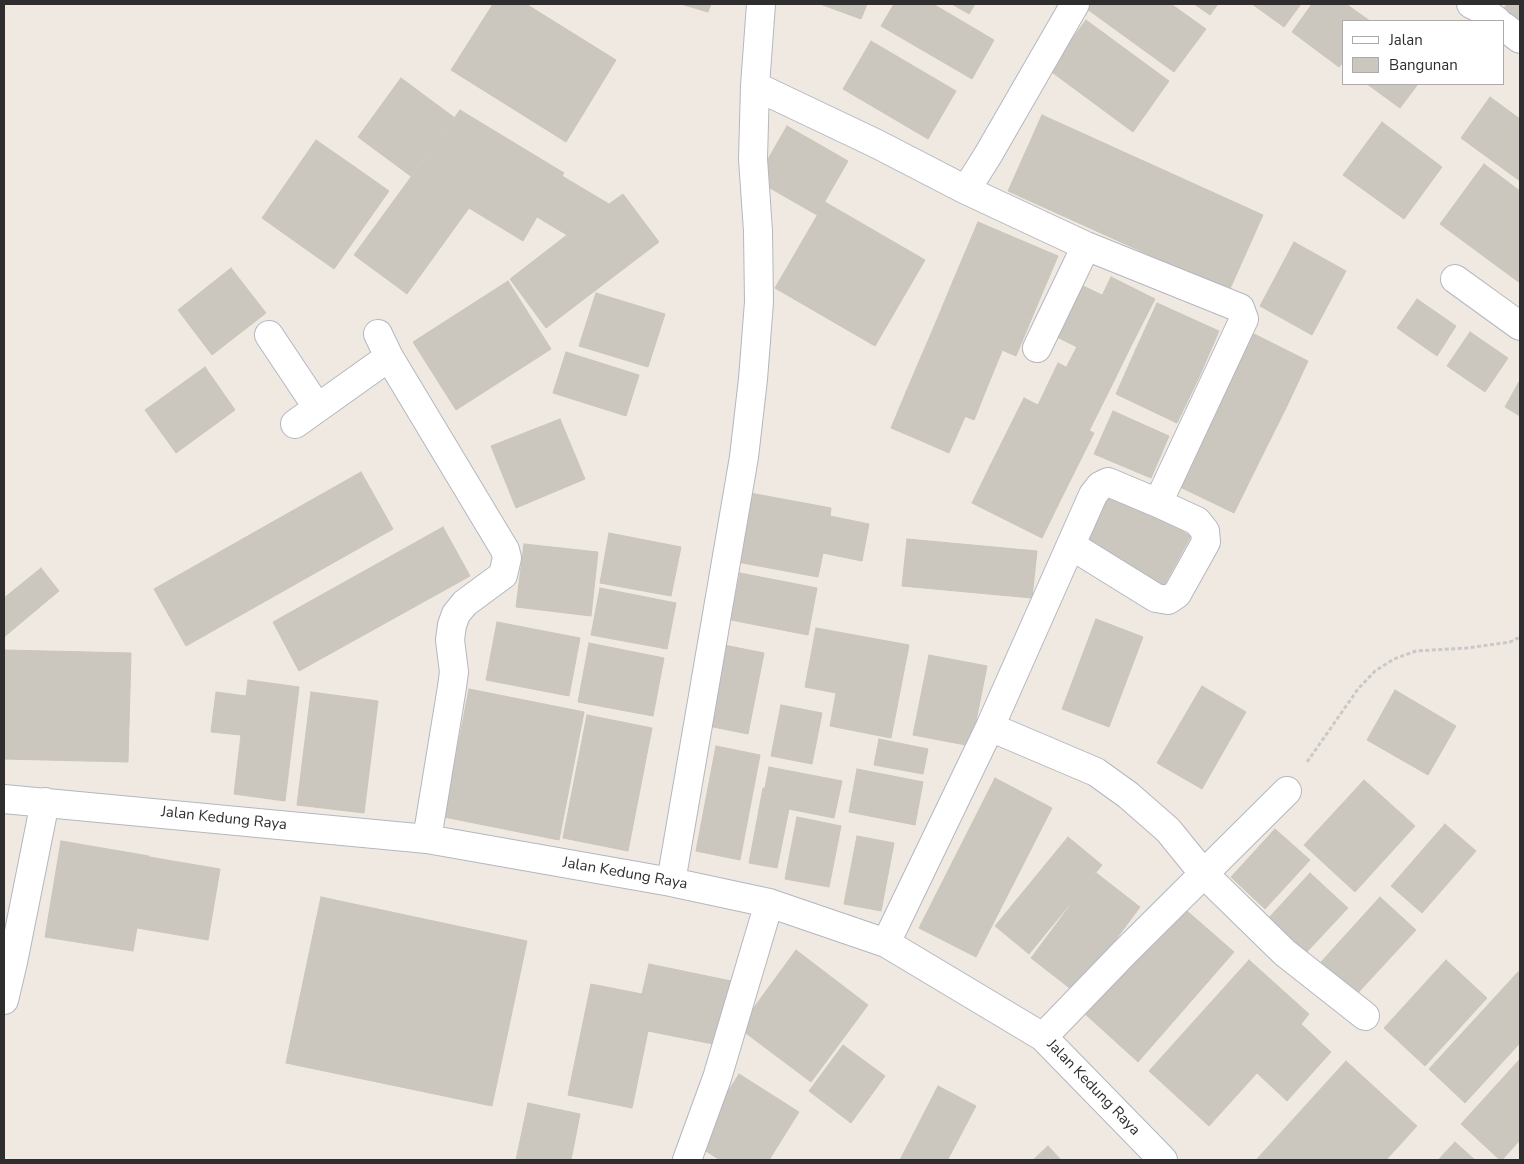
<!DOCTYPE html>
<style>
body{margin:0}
#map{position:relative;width:1524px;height:1164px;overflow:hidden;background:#efe9e1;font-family:"Nunito Sans",sans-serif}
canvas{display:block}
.frame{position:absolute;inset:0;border:5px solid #2e2e2e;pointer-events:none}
.legend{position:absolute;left:1342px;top:20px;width:162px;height:65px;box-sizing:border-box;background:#fff;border:1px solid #ababab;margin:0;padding:6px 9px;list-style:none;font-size:15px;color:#2e2e2e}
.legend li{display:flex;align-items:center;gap:10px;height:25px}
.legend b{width:25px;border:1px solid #ababab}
</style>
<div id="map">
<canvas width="1524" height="1164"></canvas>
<div class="frame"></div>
<ul class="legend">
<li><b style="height:6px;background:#fff"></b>Jalan</li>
<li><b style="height:14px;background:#cbc7bf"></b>Bangunan</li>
</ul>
</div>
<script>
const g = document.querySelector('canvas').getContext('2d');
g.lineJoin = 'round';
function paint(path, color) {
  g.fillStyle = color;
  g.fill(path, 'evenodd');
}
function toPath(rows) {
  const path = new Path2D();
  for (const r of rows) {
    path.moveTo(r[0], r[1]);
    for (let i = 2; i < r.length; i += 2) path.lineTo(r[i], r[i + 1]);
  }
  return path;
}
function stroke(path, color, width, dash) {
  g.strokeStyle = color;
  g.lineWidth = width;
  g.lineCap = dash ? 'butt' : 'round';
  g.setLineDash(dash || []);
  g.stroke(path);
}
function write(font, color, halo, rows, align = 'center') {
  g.font = font + ' "Nunito Sans",sans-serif';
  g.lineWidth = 4;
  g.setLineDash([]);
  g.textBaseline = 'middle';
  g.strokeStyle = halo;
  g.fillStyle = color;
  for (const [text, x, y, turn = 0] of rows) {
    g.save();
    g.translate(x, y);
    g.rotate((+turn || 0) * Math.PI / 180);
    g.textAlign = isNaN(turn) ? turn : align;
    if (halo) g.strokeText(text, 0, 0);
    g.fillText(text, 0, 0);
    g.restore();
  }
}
const building = toPath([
 [493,4,526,4,616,60,566,142,451,70,493,4],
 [681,4,711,4,708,12,681,4],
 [820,4,867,4,861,19,820,4],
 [894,4,933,4,994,40,972,79,881,26,894,4],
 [952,4,975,4,969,14,952,4],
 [1090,4,1171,4,1206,29,1174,72,1087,9,1090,4],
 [1194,4,1218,4,1210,15,1194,4],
 [1252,4,1301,4,1284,27,1252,4],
 [1312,4,1346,4,1370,21,1343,21,1343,62,1339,67,1292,32,1312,4],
 [1507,4,1520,4,1520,35,1497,18,1507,4],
 [1086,20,1169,81,1133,132,1049,70,1086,20],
 [871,41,956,91,928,139,843,89,871,41],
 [401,78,455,118,412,177,358,137,401,78],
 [1367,84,1418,84,1400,108,1367,84],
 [1490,97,1520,119,1520,181,1461,138,1490,97],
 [460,110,564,173,562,176,609,204,623,194,659,242,546,328,510,279,567,235,537,217,523,241,469,208,407,294,354,255,460,110],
 [1042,115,1263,215,1229,291,1008,191,1042,115],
 [1382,122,1442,167,1404,219,1343,175,1382,122],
 [787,126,848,161,817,215,756,180,787,126],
 [316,140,355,167,300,245,262,218,316,140],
 [1484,164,1520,191,1520,283,1440,224,1484,164],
 [355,167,389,191,334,269,300,245,355,167],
 [825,202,925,260,875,346,775,288,825,202],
 [978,222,1058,256,1033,315,953,281,978,222],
 [1294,242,1346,271,1312,335,1260,306,1294,242],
 [231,268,266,313,212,355,178,310,231,268],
 [1111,277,1155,299,1130,348,1087,327,1111,277],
 [508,281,551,349,456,410,413,342,508,281],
 [953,281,1033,315,1016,356,936,322,953,281],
 [1079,284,1102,295,1077,347,1053,335,1079,284],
 [596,293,665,314,648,367,579,346,596,293],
 [1417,299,1456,326,1437,356,1397,328,1417,299],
 [1157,303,1219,331,1199,377,1136,349,1157,303],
 [936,322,1002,351,988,385,921,357,936,322],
 [1087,327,1130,348,1110,389,1066,368,1087,327],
 [1470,332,1508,358,1485,392,1447,366,1470,332],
 [1252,333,1308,361,1287,406,1230,378,1252,333],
 [1136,349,1199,377,1177,423,1116,394,1136,349],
 [566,352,639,375,626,416,553,393,566,352],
 [921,357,988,385,974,420,906,392,921,357],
 [1058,363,1110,389,1089,431,1038,405,1058,363],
 [205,367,235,410,176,453,145,410,205,367],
 [1230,378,1287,406,1259,462,1203,435,1230,378],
 [1520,380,1520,416,1505,407,1520,380],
 [906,392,932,403,917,439,891,428,906,392],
 [1024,398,1094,433,1077,467,1007,432,1024,398],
 [932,403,965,417,949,453,917,439,932,403],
 [1113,411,1169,436,1151,478,1094,454,1113,411],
 [560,419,585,479,516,508,491,446,560,419],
 [1007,432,1077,467,1060,501,990,466,1007,432],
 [1203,435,1259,462,1234,513,1178,486,1203,435],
 [990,466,1060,501,1042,538,972,503,990,466],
 [361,472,393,529,186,646,154,589,361,472],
 [1111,491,1191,536,1162,589,1082,544,1111,491],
 [750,493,831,508,830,516,869,524,862,561,823,553,818,577,737,562,750,493],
 [443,527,470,576,299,671,273,622,443,527],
 [609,533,681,547,671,596,600,583,609,533],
 [907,539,1037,551,1032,598,902,586,907,539],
 [524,544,598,552,591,616,516,607,524,544],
 [41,568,59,591,4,637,4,598,41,568],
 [740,573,817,588,808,635,731,620,740,573],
 [600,588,676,603,667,649,591,635,600,588],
 [1096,619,1143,637,1109,727,1062,709,1096,619],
 [497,622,580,638,569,696,486,680,497,622],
 [816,628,909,645,891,738,830,726,836,693,805,687,816,628],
 [589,643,664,658,653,716,578,702,589,643],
 [719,644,764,653,748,734,703,725,719,644],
 [4,650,131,653,128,762,4,759,4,650],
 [929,655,987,666,971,746,913,735,929,655],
 [248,680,299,687,285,801,234,794,241,735,211,732,216,692,246,696,248,680],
 [1202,686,1246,712,1202,789,1157,763,1202,686],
 [469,689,584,712,559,840,444,817,469,689],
 [1395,690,1456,726,1428,775,1367,740,1395,690],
 [311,692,378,701,364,813,297,805,311,692],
 [781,705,822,713,812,764,771,756,781,705],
 [587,715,652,728,628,851,563,838,587,715],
 [879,739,928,749,923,774,874,765,879,739],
 [716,746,760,755,740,860,696,851,716,746],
 [769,767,842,781,834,818,789,809,777,868,749,863,763,788,765,788,769,767],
 [857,769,923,782,915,825,849,812,857,769],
 [995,778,1052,808,976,957,919,928,995,778],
 [1364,780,1415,826,1355,892,1304,845,1364,780],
 [797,817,841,826,829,887,785,879,797,817],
 [1445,824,1476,851,1422,913,1391,886,1445,824],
 [1275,829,1310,860,1265,909,1231,877,1275,829],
 [857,836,894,843,881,911,844,904,857,836],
 [1068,837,1102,865,1029,954,995,926,1068,837],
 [61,841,149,856,133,951,45,937,61,841],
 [149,857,220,869,208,940,137,928,149,857],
 [1095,872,1140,907,1076,993,1031,958,1095,872],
 [1310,873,1348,908,1303,956,1265,922,1310,873],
 [321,897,527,941,492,1106,286,1063,321,897],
 [1380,897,1416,930,1356,995,1321,962,1380,897],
 [1179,904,1234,952,1138,1062,1084,1013,1179,904],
 [796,950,868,1005,811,1082,739,1028,796,950],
 [1249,960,1309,1014,1301,1024,1331,1052,1287,1101,1257,1073,1209,1126,1149,1071,1249,960],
 [1446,960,1487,998,1425,1066,1384,1028,1446,960],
 [649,964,731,981,718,1045,648,1031,632,1108,568,1095,591,984,642,994,649,964],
 [1518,972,1520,975,1520,1043,1465,1103,1429,1069,1518,972],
 [843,1045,885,1076,851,1123,809,1091,843,1045],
 [1520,1059,1520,1140,1502,1160,1500,1160,1461,1124,1520,1059],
 [1346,1061,1417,1126,1386,1160,1256,1160,1346,1061],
 [739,1074,799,1112,769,1160,720,1160,695,1144,739,1074],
 [938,1086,976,1106,948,1159,950,1160,900,1160,938,1086],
 [528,1103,580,1114,571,1160,516,1160,528,1103],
 [1455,1142,1475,1160,1438,1160,1455,1142],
 [1048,1146,1061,1160,1033,1160,1048,1146]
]);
paint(building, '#cbc7bf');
stroke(building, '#cbc5ba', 1);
const minor = toPath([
 [1471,4,1481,9,1497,21],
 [1503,26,1520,39],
 [755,86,877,144,966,190,988,155,1075,4],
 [966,190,1086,246,1240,308,1244,319,1158,503],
 [1455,279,1520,326],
 [378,334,389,357,505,550,507,558,503,575,465,603,456,614,452,625,450,640,454,672,452,687,427,839],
 [269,335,317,407],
 [1037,348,1086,246],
 [295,424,389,357],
 [990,727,1096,772,1128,795,1168,830,1203,873,1285,953,1365,1016],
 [4,799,427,839,671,882,769,903,886,943,1043,1037,1163,1160],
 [671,882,744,457,753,379,759,302,758,231,753,159,755,86,761,4],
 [886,943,990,727,1093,495,1100,486,1108,482,1158,503,1197,521,1205,531,1206,542,1177,594,1168,600,1156,598,1072,546],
 [4,1000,13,962,45,802],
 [1043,1037,1124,953,1287,791],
 [687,1160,717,1078,769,903]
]);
stroke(minor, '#b4b7c1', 30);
stroke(toPath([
 [1307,762,1358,689,1375,671,1394,659,1416,651,1467,648,1510,642,1520,637]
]), '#c9c9c9', 3, [4, 2.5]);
stroke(minor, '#fff', 28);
write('15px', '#2e2e2e', '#fff', [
 ["Jalan Kedung Raya",224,819,6],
 ["Jalan Kedung Raya",625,874,10],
 ["Jalan Kedung Raya",1093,1088,46]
]);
</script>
